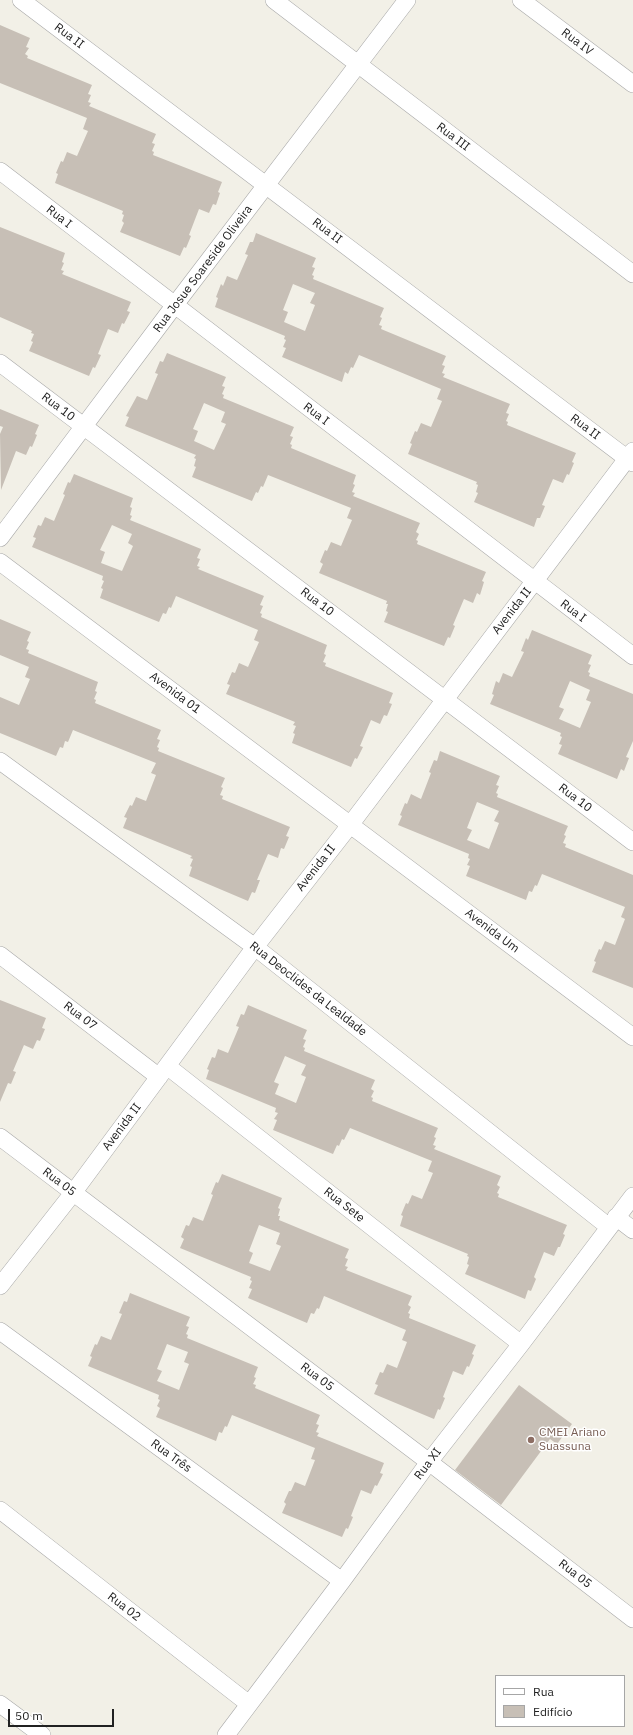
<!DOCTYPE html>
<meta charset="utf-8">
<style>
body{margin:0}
#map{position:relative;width:633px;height:1735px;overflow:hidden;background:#f2f0e7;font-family:"IBM Plex Sans",sans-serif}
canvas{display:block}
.legend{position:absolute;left:495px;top:1675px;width:130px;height:52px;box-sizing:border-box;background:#fff;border:1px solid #a6a6a6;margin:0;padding:5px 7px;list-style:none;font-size:12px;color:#212121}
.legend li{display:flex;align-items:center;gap:8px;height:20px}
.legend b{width:20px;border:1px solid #a6a6a6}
.scale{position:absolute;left:8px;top:1709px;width:106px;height:18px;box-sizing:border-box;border:2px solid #212121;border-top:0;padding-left:5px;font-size:12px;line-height:14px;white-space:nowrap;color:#212121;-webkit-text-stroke:3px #fff;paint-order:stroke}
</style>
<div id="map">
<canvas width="633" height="1735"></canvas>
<ul class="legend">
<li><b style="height:5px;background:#fff"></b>Rua</li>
<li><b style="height:11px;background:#c7bfb6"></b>Edifício</li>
</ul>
<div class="scale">50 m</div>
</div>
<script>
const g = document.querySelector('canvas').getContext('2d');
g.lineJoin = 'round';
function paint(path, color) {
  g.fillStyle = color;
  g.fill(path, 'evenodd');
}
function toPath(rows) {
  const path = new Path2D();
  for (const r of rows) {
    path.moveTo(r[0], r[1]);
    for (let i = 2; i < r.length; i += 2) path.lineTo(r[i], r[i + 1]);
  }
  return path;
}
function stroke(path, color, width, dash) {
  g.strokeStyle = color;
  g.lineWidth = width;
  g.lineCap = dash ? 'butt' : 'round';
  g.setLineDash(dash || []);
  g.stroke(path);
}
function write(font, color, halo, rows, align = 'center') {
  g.font = font + ' "IBM Plex Sans",sans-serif';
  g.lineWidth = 3;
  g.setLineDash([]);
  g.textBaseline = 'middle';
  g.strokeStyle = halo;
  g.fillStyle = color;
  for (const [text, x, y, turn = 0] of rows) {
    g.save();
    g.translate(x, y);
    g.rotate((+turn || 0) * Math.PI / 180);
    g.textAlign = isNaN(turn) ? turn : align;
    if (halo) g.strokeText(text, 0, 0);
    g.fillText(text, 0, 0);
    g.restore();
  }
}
paint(toPath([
 [0,25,30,38,26,47,29,48,25,54,28,56,27,58,92,85,88,94,91,95,88,102,91,103,89,106,156,134,152,143,155,144,152,151,154,152,153,155,222,182,218,192,220,193,216,205,213,204,209,213,199,209,189,235,191,236,186,248,184,247,180,256,120,232,124,223,122,221,124,215,122,214,123,211,55,183,58,174,56,173,61,161,63,162,67,152,77,156,88,131,83,129,87,118,0,83],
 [0,227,65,253,62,262,64,263,61,270,64,271,62,274,131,302,127,311,130,312,124,324,122,323,118,333,108,329,98,354,101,355,95,368,93,367,89,376,29,351,33,342,31,341,34,334,31,333,32,331,0,317],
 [256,233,316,258,312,267,315,268,312,275,314,276,313,279,384,308,380,317,382,318,379,325,382,326,381,329,446,356,442,365,445,366,442,373,445,374,443,377,510,404,506,413,509,414,506,421,508,422,507,425,576,453,572,462,574,463,569,475,567,474,563,483,553,479,542,505,545,506,540,518,537,518,534,527,474,502,478,493,476,492,478,485,476,484,477,482,408,454,412,444,410,443,415,431,417,432,421,423,431,427,442,401,437,399,441,389,359,355,353,368,351,367,348,374,345,372,342,382,282,357,286,348,283,347,286,340,284,339,285,336,215,307,218,298,216,297,221,284,223,286,227,276,237,280,248,255,245,254,250,242,253,242],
 [293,284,315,293,310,303,315,305,305,331,284,322,288,312,283,310],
 [167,353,226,377,222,386,225,387,222,394,224,395,223,398,294,427,290,436,293,437,290,444,292,445,291,448,356,475,353,484,355,485,352,492,355,493,353,496,420,523,416,532,419,534,416,540,418,541,417,544,486,572,482,581,484,582,480,595,477,593,473,603,464,599,453,625,455,626,450,638,448,637,444,646,384,622,388,612,386,611,388,604,386,604,387,601,319,573,323,564,320,562,325,550,327,551,331,542,341,546,352,520,347,518,351,508,268,475,263,487,261,486,258,493,256,492,252,501,192,477,196,467,194,466,196,459,194,458,196,455,125,426,129,417,126,416,137,396,147,400,158,374,155,373,160,361,163,362],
 [204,403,225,412,221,422,226,424,214,450,194,441,198,431,193,429],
 [0,409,39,425,35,434,37,435,32,447,30,446,26,455,16,451,1,490,0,434,3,427,0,426],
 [74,474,133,498,130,507,132,508,130,515,132,516,130,520,201,549,197,558,200,559,197,566,200,567,198,569,264,596,260,605,263,606,260,613,262,614,261,617,327,645,324,654,326,655,323,662,326,663,325,666,393,693,389,703,392,704,387,716,384,715,380,724,371,720,360,746,363,747,357,759,355,758,351,767,292,743,295,734,293,733,296,726,293,725,295,722,226,694,230,685,227,684,232,672,235,673,239,663,248,667,259,642,254,640,258,630,176,596,171,608,169,607,166,614,163,613,159,622,100,598,103,589,101,588,104,581,102,580,103,576,32,547,36,538,33,537,38,525,41,526,45,517,54,521,65,495,63,494,68,482,70,483],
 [112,525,132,534,128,543,133,546,122,571,101,563,105,552,100,550],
 [0,619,31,632,27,641,29,642,26,649,29,650,28,653,98,682,95,691,97,692,94,699,96,700,95,703,161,730,157,739,160,740,157,747,159,748,158,751,225,778,221,787,223,788,220,795,223,796,222,799,290,827,286,836,289,837,284,849,281,848,278,858,268,854,257,880,260,880,255,893,252,892,248,901,189,876,192,867,190,866,193,859,190,858,192,856,123,828,127,818,124,817,130,805,132,806,136,797,146,801,156,775,151,773,156,763,73,730,68,742,65,741,63,748,60,747,56,756,0,733,0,697,19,705,30,679,25,677,29,667,0,655],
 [532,630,592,655,588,664,591,665,588,672,590,673,589,676,633,694,633,741,626,757,629,758,624,771,621,769,617,779,558,754,562,745,559,744,562,737,560,736,561,733,490,704,494,695,492,694,496,681,499,683,503,673,512,677,524,652,521,651,526,638,528,640],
 [570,681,590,690,586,700,591,702,580,728,559,719,564,709,559,707],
 [440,751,500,776,496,785,499,786,496,793,498,794,497,797,568,826,564,835,566,836,563,843,566,844,565,847,633,875,633,988,592,972,596,962,594,961,599,949,601,950,605,941,615,945,625,919,621,917,625,907,542,874,537,886,535,885,532,892,529,891,526,900,466,876,470,866,467,865,470,859,468,858,469,854,398,825,402,816,400,815,405,803,407,804,411,794,421,799,431,773,429,772,434,760,437,761],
 [477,802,499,811,494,821,499,823,489,849,467,840,472,830,467,828],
 [0,1000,46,1018,42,1028,45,1029,40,1041,37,1040,33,1049,24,1045,13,1071,16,1072,11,1084,8,1083,0,1102],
 [248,1005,307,1030,303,1039,306,1040,303,1047,305,1048,304,1051,375,1080,371,1089,374,1091,371,1097,373,1098,372,1101,438,1128,434,1137,436,1138,433,1145,436,1146,434,1149,501,1176,497,1185,500,1187,497,1193,499,1194,498,1197,567,1225,563,1234,565,1235,560,1247,558,1247,554,1256,544,1252,534,1277,536,1279,531,1291,528,1290,525,1299,465,1274,469,1265,467,1264,469,1257,467,1256,468,1254,400,1226,403,1216,401,1215,406,1203,408,1204,412,1195,422,1199,433,1173,428,1171,432,1161,350,1128,344,1140,342,1139,339,1146,337,1145,333,1154,273,1130,277,1120,274,1119,278,1113,275,1112,276,1108,206,1079,209,1070,207,1069,212,1057,215,1058,218,1049,228,1053,239,1027,236,1026,241,1014,244,1015],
 [285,1056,306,1065,301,1075,306,1077,296,1103,275,1094,279,1084,274,1082],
 [222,1174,282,1198,278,1208,280,1209,278,1216,280,1216,279,1220,349,1249,345,1258,348,1259,345,1266,348,1267,346,1270,412,1296,408,1305,411,1307,408,1313,410,1314,409,1318,476,1345,472,1354,474,1355,469,1367,467,1366,463,1375,453,1371,443,1397,445,1398,440,1410,438,1409,434,1419,374,1394,378,1385,375,1384,380,1372,383,1373,387,1364,397,1368,407,1342,402,1340,406,1330,324,1296,319,1309,317,1308,314,1314,311,1313,307,1323,248,1298,252,1289,249,1288,252,1281,250,1280,251,1277,180,1248,184,1239,181,1237,186,1225,189,1226,193,1217,203,1221,213,1195,211,1194,216,1182,218,1183],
 [259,1225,280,1233,276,1244,281,1246,270,1271,249,1263,253,1253,249,1251],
 [130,1293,190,1317,186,1326,189,1327,186,1334,188,1335,187,1338,258,1367,254,1377,256,1378,253,1384,256,1385,255,1388,320,1415,316,1424,319,1425,316,1432,319,1433,317,1436,384,1463,380,1473,383,1474,377,1486,375,1485,371,1494,361,1490,351,1516,353,1517,348,1529,346,1528,342,1537,282,1513,286,1504,284,1502,289,1491,291,1491,295,1482,305,1486,315,1460,311,1459,315,1448,232,1415,227,1427,225,1426,222,1433,219,1432,216,1441,156,1417,160,1408,157,1406,160,1400,158,1399,159,1395,88,1366,92,1357,90,1356,95,1344,97,1345,101,1336,111,1340,122,1314,119,1313,124,1301,127,1302],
 [167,1344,188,1352,184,1362,189,1364,179,1390,157,1381,162,1371,157,1369],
 [519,1385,572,1424,557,1444,550,1439,501,1505,455,1470]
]), '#c7bfb6');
const minor = toPath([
 [21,0,633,463],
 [274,0,633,274],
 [521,0,633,84],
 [0,171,633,656],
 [0,363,633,842],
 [0,538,174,306,407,0],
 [0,562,633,1037],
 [0,761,255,947,609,1227],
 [0,955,159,1077],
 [167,1066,521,1344],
 [0,1137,429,1462,633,1619],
 [616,1217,633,1230],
 [0,1286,73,1193,255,947,350,825,633,451],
 [0,1331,342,1581],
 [0,1510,249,1704],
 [0,1704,42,1735],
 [226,1735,342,1581,429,1462,521,1344,633,1196]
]);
stroke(minor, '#a8a8a8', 18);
stroke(minor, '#fff', 17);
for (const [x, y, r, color] of [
 [531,1440,4,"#8d6e63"]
]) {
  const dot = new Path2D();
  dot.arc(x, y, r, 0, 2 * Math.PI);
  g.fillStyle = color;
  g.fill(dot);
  stroke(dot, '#fff', 1.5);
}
write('12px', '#212121', '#fff', [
 ["Rua II",69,36,37],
 ["Rua IV",577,42,37],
 ["Rua III",453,137,37],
 ["Rua I",59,217,38],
 ["Rua II",327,231,37],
 ["Rua Josue Soareside Oliveira",203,269,-53],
 ["Rua 10",58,407,37],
 ["Rua I",316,414,37],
 ["Rua II",585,427,37],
 ["Rua 10",317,602,37],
 ["Avenida II",512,611,-52],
 ["Rua I",573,611,37],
 ["Avenida 01",175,693,37],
 ["Rua 10",575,798,37],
 ["Avenida II",316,868,-52],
 ["Avenida Um",492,931,37],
 ["Rua Deoclides da Lealdade",308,989,38],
 ["Rua 07",80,1016,37],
 ["Avenida II",122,1127,-53],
 ["Rua 05",59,1182,37],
 ["Rua Sete",344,1205,38],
 ["Rua 05",317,1377,37],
 ["Rua Três",171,1456,36],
 ["Rua XI",428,1464,-53],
 ["Rua 05",575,1574,38],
 ["Rua 02",124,1607,38]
]);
write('12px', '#785e54', '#fff', [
 ["CMEI Ariano",539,1433],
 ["Suassuna",539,1447]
], 'left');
</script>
